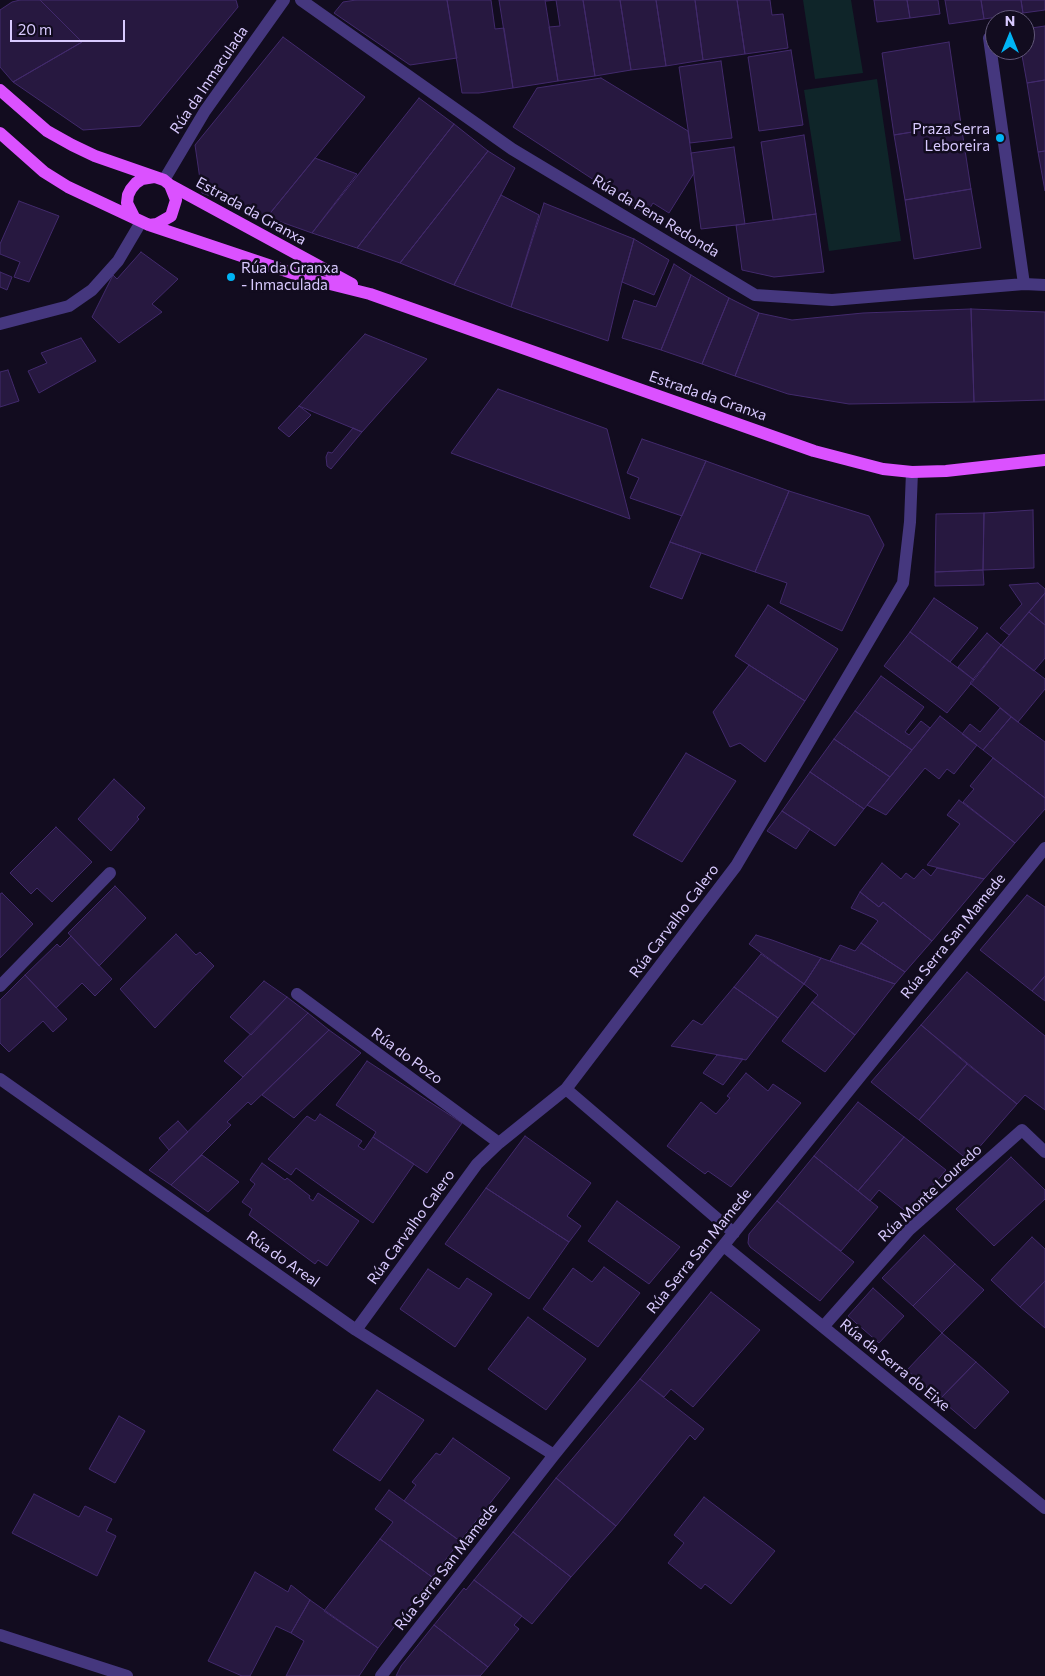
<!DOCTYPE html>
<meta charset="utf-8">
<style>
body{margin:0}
#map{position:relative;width:1045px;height:1676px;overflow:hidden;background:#120c1f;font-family:Commissioner,sans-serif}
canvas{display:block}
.north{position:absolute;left:985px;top:10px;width:50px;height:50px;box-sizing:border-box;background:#120c1f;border:1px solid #625879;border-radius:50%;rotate:0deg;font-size:14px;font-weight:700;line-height:20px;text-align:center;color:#d9caff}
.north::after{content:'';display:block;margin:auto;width:18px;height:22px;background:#00b4f5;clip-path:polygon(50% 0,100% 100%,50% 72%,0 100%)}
.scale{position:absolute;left:10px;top:20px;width:115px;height:22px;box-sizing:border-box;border:2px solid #d9caff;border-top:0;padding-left:6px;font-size:15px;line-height:18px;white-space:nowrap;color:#d9caff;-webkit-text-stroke:4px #120c1f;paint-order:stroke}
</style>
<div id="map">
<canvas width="1045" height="1676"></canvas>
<div class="north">N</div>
<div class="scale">20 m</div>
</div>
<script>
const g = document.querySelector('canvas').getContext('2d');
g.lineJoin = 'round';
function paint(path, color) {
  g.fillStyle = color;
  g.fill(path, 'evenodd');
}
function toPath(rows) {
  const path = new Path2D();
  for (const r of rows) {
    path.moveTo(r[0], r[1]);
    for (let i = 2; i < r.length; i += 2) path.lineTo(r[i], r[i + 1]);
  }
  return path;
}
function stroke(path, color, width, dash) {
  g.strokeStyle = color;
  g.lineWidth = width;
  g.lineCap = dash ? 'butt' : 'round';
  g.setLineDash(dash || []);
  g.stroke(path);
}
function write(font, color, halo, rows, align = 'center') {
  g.font = font + ' Commissioner,sans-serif';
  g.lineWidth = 5;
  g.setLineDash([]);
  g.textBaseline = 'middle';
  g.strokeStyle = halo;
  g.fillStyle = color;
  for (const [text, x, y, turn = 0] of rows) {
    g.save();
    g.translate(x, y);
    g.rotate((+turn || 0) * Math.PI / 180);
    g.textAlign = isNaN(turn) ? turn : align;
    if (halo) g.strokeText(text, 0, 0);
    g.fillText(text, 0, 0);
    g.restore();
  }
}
paint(toPath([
 [803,0,851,0,863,73,815,79],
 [877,79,901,241,829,251,804,90]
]), '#0f2529');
const building = toPath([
 [20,0,40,0,82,42,13,82,0,67,0,10,12,2,20,0],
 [40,0,236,0,238,7,140,126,83,130,13,82,82,42,40,0],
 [356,0,447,0,457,58,410,65,334,13,343,2,356,0],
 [447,0,491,0,495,29,504,28,513,88,479,93,462,93,447,0],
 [499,0,545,0,558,81,513,88,499,0],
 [545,0,583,0,595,76,558,81,549,27,560,26,556,0,546,1,545,0],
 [583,0,620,0,631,70,595,76,583,0],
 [620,0,656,0,666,66,631,70,620,0],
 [656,0,695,0,703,60,666,66,656,0],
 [695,0,737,0,745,54,703,60,695,0],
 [737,0,770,0,772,15,783,14,788,48,745,54,737,0],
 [874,0,907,0,910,18,877,22,874,0],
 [907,0,938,0,940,14,910,18,907,0],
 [945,0,981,0,984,19,949,24,945,0],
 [981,0,1021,0,1023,13,984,19,981,0],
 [1021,0,1045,0,1045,10,1023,13,1021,0],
 [1045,26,1045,80,1027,83,1021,50,1025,50,1025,29,1045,26],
 [283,37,365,97,267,217,202,193,195,145,283,37],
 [949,42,961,124,894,135,882,53,949,42],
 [791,50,803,125,759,131,748,57,791,50],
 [721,61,732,138,690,143,679,67,721,61],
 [601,78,688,131,694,173,669,213,653,203,646,214,513,127,537,88,601,78],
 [1045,80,1045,151,1038,152,1027,83,1045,80],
 [419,98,454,124,357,248,312,233,419,98],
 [454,124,488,151,400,263,357,248,454,124],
 [961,124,971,189,905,200,894,135,961,124],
 [804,135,816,214,773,220,761,142,804,135],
 [734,147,745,224,701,229,691,153,734,147],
 [488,151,515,168,454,285,400,263,488,151],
 [1045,151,1045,191,1038,152,1045,151],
 [315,158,357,174,312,233,267,217,315,158],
 [971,189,981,248,914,259,905,200,971,189],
 [501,195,539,215,511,307,454,285,501,195],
 [19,201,59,216,29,282,14,277,20,262,0,254,0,244,19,201],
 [544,203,634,239,622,282,608,341,511,307,544,203],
 [816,214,824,272,774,277,742,270,736,225,816,214],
 [634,239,669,260,654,295,622,282,634,239],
 [141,252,178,279,152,304,162,312,119,343,92,317,113,275,117,279,141,252],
 [674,264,691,275,661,350,622,338,634,300,656,307,674,264],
 [0,272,12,277,7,290,0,287,0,272],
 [691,275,729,298,702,364,661,350,691,275],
 [729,298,759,313,735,376,702,364,729,298],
 [971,309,974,402,849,404,788,394,735,376,759,313,792,320,863,313,971,309],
 [971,309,1045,312,1045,400,974,402,971,309],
 [365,334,427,359,362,432,299,406,365,334],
 [81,338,96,361,39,393,28,371,47,363,41,353,81,338],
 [8,370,19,401,0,407,0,372,8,370],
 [498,389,607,429,630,519,451,453,498,389],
 [299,406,311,415,289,437,278,428,299,406],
 [353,428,362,432,331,469,327,466,326,457,328,452,332,453,353,428],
 [642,439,706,461,682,516,630,498,639,478,627,473,642,439],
 [706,461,789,491,755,572,670,542,706,461],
 [789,491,869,516,884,545,842,631,780,603,787,583,755,572,789,491],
 [1033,510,1034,568,983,570,984,513,1033,510],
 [984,513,983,570,935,572,936,514,984,513],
 [670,542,701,553,682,599,650,587,670,542],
 [983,570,984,585,935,586,935,572,983,570],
 [1038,583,1045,589,1045,593,1009,635,1000,628,1022,604,1009,585,1038,583],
 [1045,593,1045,625,1029,612,1045,593],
 [934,598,978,628,950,662,910,632,934,598],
 [768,605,838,649,805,701,735,656,768,605],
 [1029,612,1045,625,1045,658,1034,671,1001,645,1029,612],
 [910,632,974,680,947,713,884,666,910,632],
 [987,633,1001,645,974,680,958,667,987,633],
 [1001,645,1045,679,1045,689,1018,722,970,683,1001,645],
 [749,665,805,701,765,762,740,743,730,747,713,712,749,665],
 [881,676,924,707,905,732,909,735,921,721,930,728,912,750,855,711,881,676],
 [1000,708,1011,717,983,750,962,734,970,724,980,732,1000,708],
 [855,711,912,750,890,777,834,739,855,711],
 [940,716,977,745,954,774,947,769,939,779,925,768,886,815,867,805,940,716],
 [1011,717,1045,742,1045,798,983,750,1011,717],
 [834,739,890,777,864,809,810,772,834,739],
 [686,753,736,781,682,862,633,835,686,753],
 [993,758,1045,798,1045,809,1015,843,963,802,974,789,970,786,993,758],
 [810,772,864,809,835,846,782,811,810,772],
 [114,779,145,808,137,817,139,819,111,851,78,819,114,779],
 [959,800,1015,843,984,879,927,865,960,824,947,815,959,800],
 [782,811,810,829,796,849,767,831,782,811],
 [56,827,92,862,52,902,37,888,31,894,10,873,56,827],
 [882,863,901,879,906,873,914,879,923,869,931,876,937,868,984,879,932,941,883,902,879,907,860,892,882,863],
 [115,886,146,918,99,966,68,933,115,886],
 [860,892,879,907,883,902,932,941,905,972,861,943,878,921,874,918,851,908,860,892],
 [2,893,33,924,0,958,0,894,2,893],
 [1027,895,1045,907,1045,976,1032,991,980,950,1027,895],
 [176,934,196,955,200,952,214,966,155,1028,120,989,176,934],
 [756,935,772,940,821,958,804,984,749,944,756,935],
 [71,936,112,979,95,996,82,983,56,1008,25,975,57,944,60,947,71,936],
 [861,943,905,972,895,984,830,961,840,945,855,951,861,943],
 [761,954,804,984,778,1018,734,987,761,954],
 [821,958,895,984,855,1035,812,1002,818,995,804,984,821,958],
 [967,972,1045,1036,1045,1110,1025,1095,1017,1104,921,1025,967,972],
 [25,975,67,1019,53,1032,43,1021,9,1052,0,1043,0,1000,25,975],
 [1045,976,1045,1001,1032,991,1045,976],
 [264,981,287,997,251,1035,230,1017,264,981],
 [734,987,778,1018,746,1060,671,1046,693,1020,702,1025,734,987],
 [287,997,308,1013,243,1077,224,1061,287,997],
 [812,1002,855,1035,825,1072,782,1041,812,1002],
 [308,1013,329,1030,251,1105,248,1102,227,1122,231,1125,171,1185,149,1170,308,1013],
 [921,1025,967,1064,919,1120,871,1082,921,1025],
 [329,1030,361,1053,294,1118,262,1095,329,1030],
 [717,1055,743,1059,723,1085,703,1073,717,1055],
 [367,1061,462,1123,427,1173,373,1137,376,1132,336,1105,367,1061],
 [967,1064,1017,1104,968,1160,919,1120,967,1064],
 [746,1073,768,1091,773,1084,801,1103,731,1187,708,1171,705,1174,667,1146,701,1102,716,1114,730,1098,727,1096,746,1073],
 [858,1102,904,1137,858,1191,814,1156,858,1102],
 [320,1114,362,1141,358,1146,364,1150,373,1137,414,1164,373,1223,296,1168,291,1175,268,1159,307,1116,315,1121,320,1114],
 [178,1121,188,1132,169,1150,159,1138,178,1121],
 [525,1136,591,1183,567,1216,581,1226,569,1242,486,1188,525,1136],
 [904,1137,946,1170,909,1214,879,1190,870,1201,858,1191,904,1137],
 [202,1155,239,1182,208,1212,171,1185,202,1155],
 [814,1156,878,1207,841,1251,777,1201,814,1156],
 [1011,1157,1045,1190,1045,1199,994,1246,956,1209,1011,1157],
 [262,1163,285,1180,287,1178,310,1196,309,1198,313,1201,318,1193,359,1221,327,1266,318,1260,315,1264,249,1215,252,1209,242,1202,255,1184,250,1180,262,1163],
 [486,1188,569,1242,529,1299,445,1244,486,1188],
 [617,1201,680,1247,649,1284,588,1241,617,1201],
 [777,1201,854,1262,820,1301,750,1247,748,1243,749,1234,777,1201],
 [924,1235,955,1264,913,1306,882,1278,924,1235],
 [1032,1237,1045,1249,1045,1281,1020,1307,991,1280,1032,1237],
 [955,1264,984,1290,942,1333,913,1306,955,1264],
 [604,1267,640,1293,598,1347,543,1309,573,1268,592,1282,604,1267],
 [428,1269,459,1289,467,1278,492,1294,455,1347,400,1309,428,1269],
 [1045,1281,1045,1328,1020,1307,1045,1281],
 [873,1288,904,1316,879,1343,848,1316,873,1288],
 [711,1292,760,1330,693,1407,671,1389,664,1397,640,1379,711,1292],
 [528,1317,586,1359,546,1410,488,1369,528,1317],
 [942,1333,976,1362,940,1399,907,1370,942,1333],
 [976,1362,1009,1392,975,1429,940,1399,976,1362],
 [640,1379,704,1429,695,1440,690,1435,616,1526,556,1478,640,1379],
 [377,1390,424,1420,380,1481,333,1450,377,1390],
 [119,1416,145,1431,115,1483,89,1469,119,1416],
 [453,1438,510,1478,460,1541,404,1501,416,1485,412,1482,436,1453,440,1455,453,1438],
 [556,1478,616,1526,571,1577,513,1532,556,1478],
 [389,1490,460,1541,432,1577,380,1539,393,1522,375,1509,389,1490],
 [34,1494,79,1517,85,1506,112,1519,106,1531,116,1536,97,1576,12,1533,34,1494],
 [704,1497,775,1551,731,1604,705,1584,701,1589,668,1563,684,1543,674,1535,704,1497],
 [513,1532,571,1577,532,1624,474,1580,513,1532],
 [380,1539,432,1577,378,1648,324,1611,380,1539],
 [255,1572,288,1592,291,1585,310,1600,291,1633,276,1626,250,1676,242,1676,208,1661,255,1572],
 [474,1580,522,1616,514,1625,519,1629,488,1667,434,1625,464,1588,466,1590,474,1580],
 [310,1600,378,1648,359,1676,286,1676,304,1641,291,1633,310,1600],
 [434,1625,488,1667,480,1676,396,1676,401,1666,434,1625]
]);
paint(building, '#271840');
stroke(building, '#422a6c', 1);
stroke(toPath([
 [301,0,512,149,755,295,832,300,1024,284,1045,285],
 [989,38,1024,284],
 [164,180,205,111,284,0],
 [0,324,69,306,92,290,118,261,141,222],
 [0,986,110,873],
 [297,994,499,1143],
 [0,1079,356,1330,554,1455],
 [566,1089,734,1233],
 [724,1246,1045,1508],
 [823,1327,909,1230,1022,1130,1045,1152],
 [356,1330,477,1164,499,1143,566,1089,736,866,903,583,910,522,912,472],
 [0,1635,127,1676],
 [381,1676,554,1455,1045,848]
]), '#45377e', 12);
stroke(toPath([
 [0,90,47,131,72,145,95,156,164,180,170,185,352,284],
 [0,133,44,172,68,187,149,225,310,279,370,294,814,451,883,469,912,472,946,471,1045,460],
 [134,217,127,203,128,195,131,189,136,183,142,179,154,177],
 [149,225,157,224,171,216,176,200,170,185]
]), '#db51ff', 12);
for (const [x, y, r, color] of [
 [1000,138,5,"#00b4f5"],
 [231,277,5,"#00b4f5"]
]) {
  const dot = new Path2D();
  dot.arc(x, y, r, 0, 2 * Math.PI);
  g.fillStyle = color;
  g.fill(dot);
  stroke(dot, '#120c1f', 2);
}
write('15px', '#d9caff', '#120c1f', [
 ["Rúa da Inmaculada",209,80,-56],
 ["Estrada da Granxa",251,211,29],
 ["Rúa da Pena Redonda",656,216,31],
 ["Estrada da Granxa",708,396,19],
 ["Rúa Carvalho Calero",674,921,-53],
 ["Rúa Serra San Mamede",953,936,-51],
 ["Rúa do Pozo",407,1056,36],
 ["Rúa Monte Louredo",930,1193,-43],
 ["Rúa Carvalho Calero",411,1227,-54],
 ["Rúa Serra San Mamede",699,1251,-51],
 ["Rúa do Areal",283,1259,35],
 ["Rúa da Serra do Eixe",895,1365,39],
 ["Rúa Serra San Mamede",446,1567,-52]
]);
write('15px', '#d9caff', '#120c1f', [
 ["Praza Serra",990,129],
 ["Leboreira",990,146],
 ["Rúa da Granxa",241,268,"left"],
 ["- Inmaculada",241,285,"left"]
], 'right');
</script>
